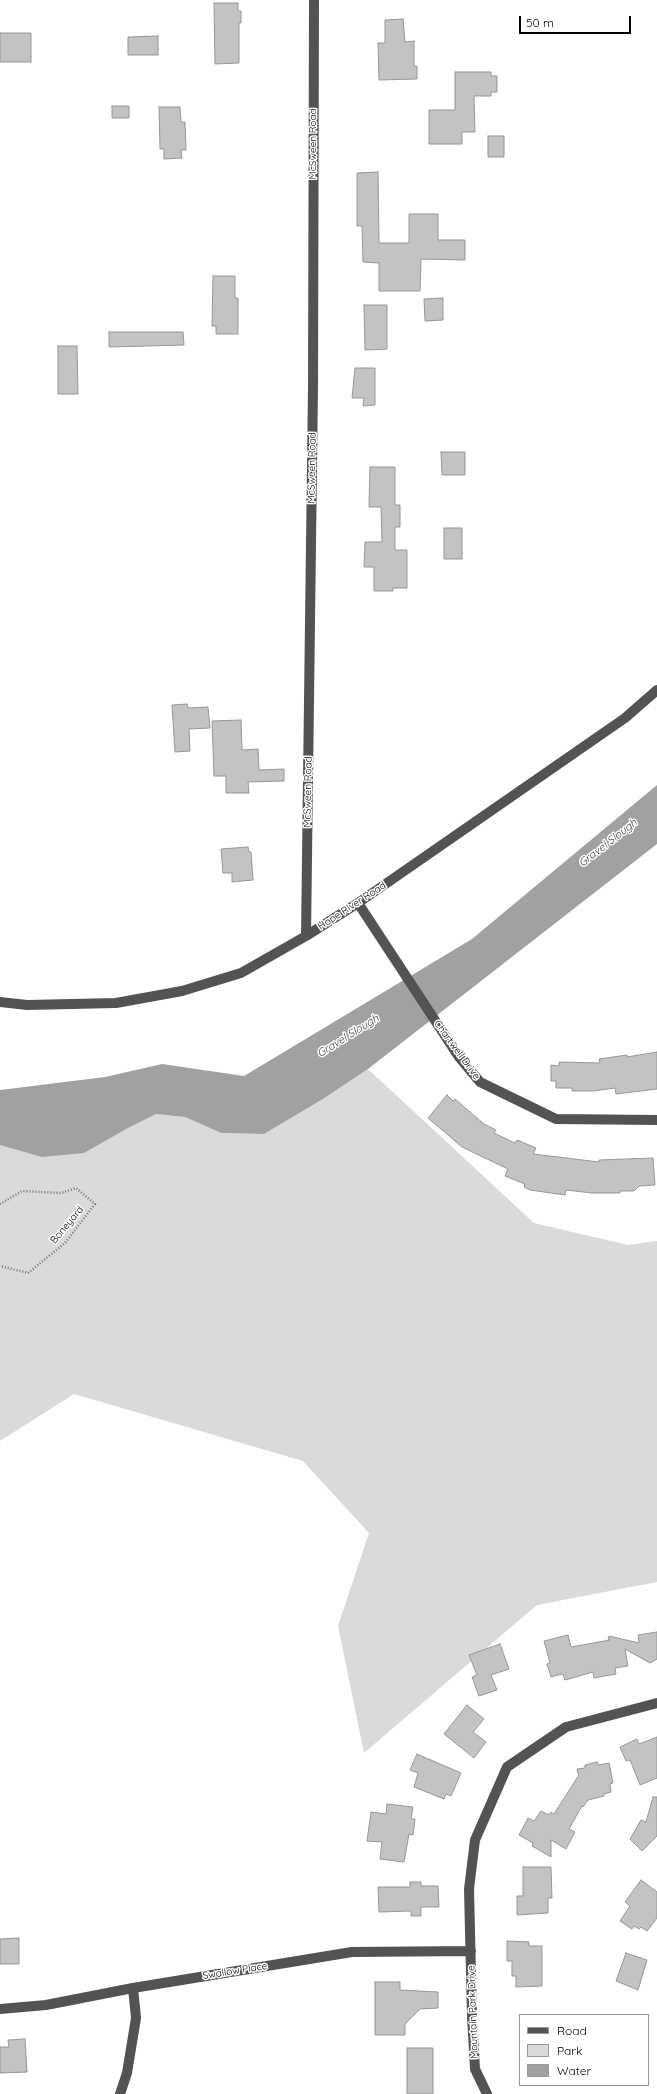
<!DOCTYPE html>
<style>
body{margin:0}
#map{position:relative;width:657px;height:2094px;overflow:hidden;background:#fff;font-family:Quicksand,sans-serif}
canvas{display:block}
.legend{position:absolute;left:519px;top:2014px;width:130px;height:72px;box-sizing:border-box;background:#fff;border:1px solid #999;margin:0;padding:5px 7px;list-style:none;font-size:12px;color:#000}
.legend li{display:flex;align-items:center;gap:8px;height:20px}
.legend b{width:20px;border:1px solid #999}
.scale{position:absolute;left:519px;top:16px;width:112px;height:18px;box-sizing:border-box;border:2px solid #000;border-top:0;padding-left:5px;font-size:12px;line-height:14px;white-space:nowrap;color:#000;-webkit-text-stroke:3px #fff;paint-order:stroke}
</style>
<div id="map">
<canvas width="657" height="2094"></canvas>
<ul class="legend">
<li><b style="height:5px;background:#535353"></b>Road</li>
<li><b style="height:11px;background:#dadada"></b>Park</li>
<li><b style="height:11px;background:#a1a1a1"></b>Water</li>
</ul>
<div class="scale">50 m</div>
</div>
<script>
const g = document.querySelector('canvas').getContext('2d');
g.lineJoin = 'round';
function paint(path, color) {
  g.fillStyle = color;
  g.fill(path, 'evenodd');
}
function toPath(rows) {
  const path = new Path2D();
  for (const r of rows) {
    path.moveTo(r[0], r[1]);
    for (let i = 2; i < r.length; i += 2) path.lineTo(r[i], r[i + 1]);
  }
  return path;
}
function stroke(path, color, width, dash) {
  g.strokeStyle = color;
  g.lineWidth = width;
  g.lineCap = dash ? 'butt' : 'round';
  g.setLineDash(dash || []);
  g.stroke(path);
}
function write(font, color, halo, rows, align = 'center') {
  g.font = font + ' Quicksand,sans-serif';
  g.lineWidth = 3;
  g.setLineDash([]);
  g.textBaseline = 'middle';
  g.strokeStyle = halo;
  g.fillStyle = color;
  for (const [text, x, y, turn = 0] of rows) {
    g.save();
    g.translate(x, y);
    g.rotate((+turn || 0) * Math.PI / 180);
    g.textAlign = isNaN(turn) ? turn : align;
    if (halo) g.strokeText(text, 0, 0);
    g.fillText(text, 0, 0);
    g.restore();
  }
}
paint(toPath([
 [368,1069,534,1223,628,1245,657,1241,657,1582,537,1605,364,1753,338,1626,369,1533,303,1461,74,1394,0,1441,0,1145,126,1129,156,1114,185,1117,221,1133,264,1134,323,1099]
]), '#dadada');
paint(toPath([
 [657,785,657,844,368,1069,323,1099,264,1134,221,1133,185,1117,156,1114,126,1129,84,1153,42,1157,0,1145,0,1090,105,1077,162,1064,244,1076,472,939]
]), '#a1a1a1');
const building = toPath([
 [214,3,238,3,238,11,241,11,241,23,239,23,239,63,215,64,214,3],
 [403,19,405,42,414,41,414,66,417,66,417,79,379,80,378,43,385,43,385,20,403,19],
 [0,33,31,33,31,62,0,62,0,33],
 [158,36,158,55,128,55,128,37,158,36],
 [455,72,491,72,491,76,497,76,497,92,491,92,491,96,474,96,475,132,462,132,462,144,429,144,429,110,455,110,455,72],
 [112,106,129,106,129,118,112,118,112,106],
 [159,107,180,107,181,122,185,122,186,150,181,150,182,158,164,159,164,149,160,149,159,107],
 [488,136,504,136,504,157,488,157,488,136],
 [378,172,379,243,409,243,409,214,438,214,438,240,465,240,465,260,421,259,420,291,379,291,379,263,363,262,362,226,357,226,357,173,378,172],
 [213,276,235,276,235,298,238,298,238,334,216,334,216,326,212,326,213,276],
 [443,298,443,320,425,321,424,299,443,298],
 [364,305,387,305,387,349,365,350,364,305],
 [109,332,183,332,184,345,109,347,109,332],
 [58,346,77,346,78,394,58,394,58,346],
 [355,368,375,368,375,405,363,406,364,398,352,398,355,368],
 [441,452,465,452,465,475,442,475,441,452],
 [370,467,395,467,395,505,400,505,400,527,395,527,395,550,407,550,407,588,393,588,393,591,374,591,374,567,364,567,365,542,382,542,381,507,369,507,370,467],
 [444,528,462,528,462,559,444,559,444,528],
 [187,704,188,708,208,707,210,728,189,729,190,751,175,752,172,705,187,704],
 [241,720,242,750,258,749,259,770,284,769,284,781,248,782,249,793,226,793,226,776,214,776,212,721,241,720],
 [248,847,249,852,251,852,253,880,232,882,232,873,223,873,221,849,248,847],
 [657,1052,657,1089,616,1094,615,1088,593,1091,572,1091,572,1088,556,1088,556,1081,551,1081,551,1065,559,1066,559,1062,600,1063,599,1059,627,1055,627,1057,657,1052],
 [447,1095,453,1101,455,1099,484,1124,496,1130,494,1133,515,1143,517,1140,536,1148,533,1154,599,1162,599,1160,653,1158,655,1185,639,1186,634,1191,620,1191,620,1193,592,1193,566,1190,565,1195,530,1190,524,1187,525,1184,505,1176,508,1169,462,1147,428,1118,447,1095],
 [657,1632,657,1659,650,1663,625,1649,628,1666,615,1668,616,1674,594,1678,593,1672,565,1680,563,1674,551,1677,547,1664,550,1663,544,1641,568,1635,571,1647,610,1640,608,1639,609,1636,639,1643,638,1635,657,1632],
 [500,1644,509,1669,491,1675,497,1690,479,1696,472,1677,477,1675,469,1655,500,1644],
 [467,1705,484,1719,473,1732,486,1742,474,1758,444,1734,467,1705],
 [657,1737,657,1778,640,1785,630,1760,626,1761,620,1747,637,1739,639,1744,657,1737],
 [417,1754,461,1773,451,1796,446,1794,444,1799,414,1787,418,1773,410,1770,417,1754],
 [597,1762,598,1765,609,1763,613,1783,610,1784,611,1792,604,1794,604,1796,588,1800,583,1807,582,1806,569,1829,575,1832,566,1849,551,1840,551,1857,532,1846,533,1843,519,1835,528,1818,534,1821,541,1811,549,1815,551,1812,554,1814,577,1778,579,1777,577,1769,585,1768,585,1765,597,1762],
 [653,1797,657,1797,657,1836,642,1851,630,1839,641,1820,646,1822,653,1797],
 [387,1804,413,1807,411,1819,415,1819,413,1835,409,1834,404,1862,380,1859,382,1842,367,1841,371,1812,386,1814,387,1804],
 [523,1867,551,1867,552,1898,548,1898,548,1913,517,1915,517,1896,523,1896,523,1867],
 [641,1880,657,1892,657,1918,647,1931,641,1927,639,1929,634,1926,632,1929,620,1921,630,1906,625,1902,641,1880],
 [410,1882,421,1882,421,1886,438,1886,439,1907,421,1907,421,1916,411,1916,411,1911,379,1912,378,1887,410,1887,410,1882],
 [19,1938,19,1964,0,1964,0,1939,19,1938],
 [507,1941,529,1942,529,1946,542,1946,542,1986,516,1987,516,1976,512,1976,512,1961,507,1961,507,1941],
 [626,1953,647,1960,638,1990,616,1981,626,1953],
 [375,1982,400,1982,400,1990,438,1992,438,2008,420,2009,405,2024,405,2035,375,2035,375,1982],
 [25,2039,27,2072,0,2073,0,2047,9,2047,8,2040,25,2039],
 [407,2048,433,2048,433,2094,407,2094,407,2048]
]);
paint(building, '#c3c3c3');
stroke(building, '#979797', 1);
stroke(toPath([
 [0,1204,22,1191,61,1193,76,1188,95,1204,65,1243,28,1273,0,1266]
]), '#757575', 2.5, [1, 2]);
stroke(toPath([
 [358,903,459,1057,480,1082,556,1119,657,1120],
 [306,936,313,387,314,0],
 [0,1002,27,1005,116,1003,182,991,241,973,306,936,358,903,625,718,657,690],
 [0,2009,46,2005,133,1988,352,1952,471,1951],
 [120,2094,127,2073,136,2018,133,1988],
 [487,2094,475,2069,472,2016,469,1889,475,1840,507,1767,566,1727,657,1703]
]), '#535353', 10);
write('10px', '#000', '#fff', [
 ["McSween Road",313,144,-90],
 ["McSween Road",312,468,-89],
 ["McSween Road",308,792,-89],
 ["Hope River Road",352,906,-33],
 ["Chartwell Drive",457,1050,54],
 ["Boneyard",67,1225,-50],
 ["Swallow Place",235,1971,-9],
 ["Mountain Park Drive",473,2012,-92]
]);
write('italic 11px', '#424242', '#fff', [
 ["Gravel Slough",608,843,-38],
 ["Gravel Slough",348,1036,-32]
]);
</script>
